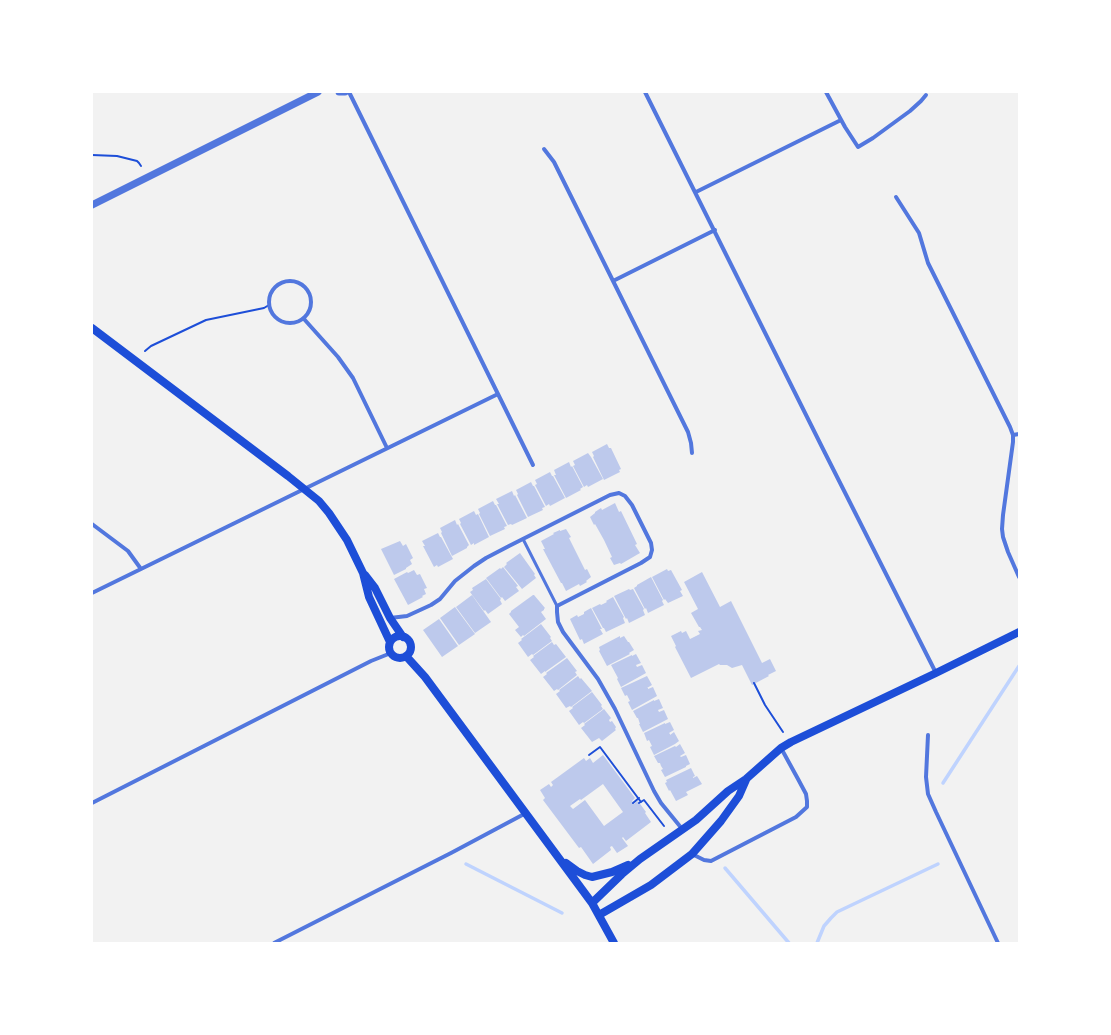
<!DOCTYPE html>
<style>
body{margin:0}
#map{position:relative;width:1111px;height:1035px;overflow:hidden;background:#f2f2f2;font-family:Barlow,sans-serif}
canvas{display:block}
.frame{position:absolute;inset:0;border:93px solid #fff;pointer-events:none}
</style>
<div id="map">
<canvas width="1111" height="1035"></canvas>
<div class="frame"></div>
</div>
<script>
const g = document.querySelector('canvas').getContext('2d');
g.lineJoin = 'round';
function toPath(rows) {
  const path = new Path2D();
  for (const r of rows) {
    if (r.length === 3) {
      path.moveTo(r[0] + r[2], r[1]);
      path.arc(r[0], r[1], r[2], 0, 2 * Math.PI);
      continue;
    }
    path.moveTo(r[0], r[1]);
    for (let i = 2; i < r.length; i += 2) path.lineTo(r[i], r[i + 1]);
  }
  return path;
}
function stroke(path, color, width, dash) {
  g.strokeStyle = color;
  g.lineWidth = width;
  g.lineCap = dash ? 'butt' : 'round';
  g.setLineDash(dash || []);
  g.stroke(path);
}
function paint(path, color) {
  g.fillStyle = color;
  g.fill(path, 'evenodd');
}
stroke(toPath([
 [943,783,1019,666],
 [466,864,562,913],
 [725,868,789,943],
 [817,943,824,926,831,918,837,912,938,864]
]), '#bfd3fe', 3.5);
paint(toPath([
 [607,444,609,448,611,448,621,469,619,470,620,472,604,480,593,457,594,456,592,452],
 [588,453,591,457,603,479,588,487,587,485,584,487,573,466,575,465,573,461],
 [569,462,571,467,572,466,583,487,580,489,581,490,566,498,554,475,556,475,554,470],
 [550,472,552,476,553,476,565,498,550,506,549,504,546,506,535,485,537,484,535,480],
 [531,482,533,486,534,486,545,507,542,508,543,510,528,517,517,495,518,494,516,490],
 [512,491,514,496,515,495,527,518,512,525,511,524,508,525,497,504,499,504,496,499],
 [493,501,495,505,496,505,507,526,504,527,505,529,490,536,479,514,480,513,478,509],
 [615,503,619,512,621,511,637,544,635,545,640,553,621,564,620,563,614,565,610,558,612,557,604,540,595,524,594,525,590,517,595,513,595,512,601,508,602,510],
 [474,511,476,515,478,514,489,537,474,545,474,543,471,545,460,524,461,523,459,519],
 [455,520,457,525,458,524,469,545,467,547,467,548,452,556,441,533,442,532,440,528],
 [566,529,571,537,569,538,585,570,587,569,591,577,586,581,587,582,580,586,579,584,566,591,562,583,561,583,543,549,545,549,541,541,554,534,553,533,560,530,560,531],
 [438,533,440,537,441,537,453,559,438,567,437,565,434,567,423,546,425,546,422,541],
 [400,541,403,546,406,544,413,558,410,560,412,564,406,568,406,569,394,575,381,549],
 [520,553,535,574,534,575,536,578,522,589,504,567,507,564,506,563],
 [503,567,518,586,516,587,519,591,505,601,502,597,501,598,486,578,500,568,501,569],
 [667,569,668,571,671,570,682,590,680,591,683,596,668,603,665,599,664,600,652,577],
 [414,570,417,575,420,574,427,588,424,589,426,594,422,596,423,597,408,605,394,579,407,572,408,573],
 [702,572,720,607,731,601,762,663,770,659,776,671,768,675,769,676,752,685,742,665,732,668,727,665,720,665,719,664,691,678,675,647,676,646,671,636,681,631,682,633,686,631,690,639,700,634,698,631,702,630,700,627,699,627,691,613,698,609,684,582],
 [651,577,663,600,662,601,664,605,648,613,646,608,645,609,634,588,637,586,637,585],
 [486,579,501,599,500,600,502,604,488,614,485,610,484,611,470,592,473,590,472,588],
 [629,589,630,590,633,589,644,609,643,610,645,615,629,623,627,618,626,619,614,596],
 [472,595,491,622,475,633,456,607],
 [533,595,534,595,545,608,544,609,544,610,541,612,546,619,524,636,523,635,521,637,515,630,519,627,509,614,511,612,511,611],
 [613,597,624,617,623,618,625,623,606,632,604,628,603,628,592,608,600,604,601,605,607,602,606,601],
 [455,607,475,634,459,645,440,618],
 [591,608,602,629,600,629,603,634,584,644,582,639,580,640,570,619,577,615,578,617,584,614,584,612],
 [439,619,458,646,442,657,423,630],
 [541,624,551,637,550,638,552,641,533,655,532,654,528,657,518,643,522,640,521,639],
 [620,636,620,638,624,636,628,642,629,642,634,650,629,653,630,654,607,666,599,651,600,650,599,647],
 [552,642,554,645,556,644,566,657,545,672,545,671,541,674,530,660,534,657,533,656],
 [636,654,641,663,636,665,637,667,642,665,646,673,621,687,617,679,618,678,611,665,632,655,632,656],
 [567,658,577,671,575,672,577,675,558,690,557,689,554,691,543,677,547,674,546,673],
 [578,676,580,679,581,678,592,691,571,707,570,706,566,708,556,694,560,691,559,690],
 [647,676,652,685,647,688,648,688,648,689,653,687,657,696,632,710,628,702,630,701,627,695,625,696,621,688],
 [592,692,602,705,601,706,603,709,584,723,583,722,579,725,569,711,573,708,572,707],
 [659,699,663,708,658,710,659,712,664,710,668,719,643,732,639,724,640,724,638,718,637,718,633,711,654,700,654,701],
 [604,709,611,718,609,720,610,722,612,721,616,727,615,729,616,730,602,741,599,738,592,742,581,728,585,725,584,724],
 [670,722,674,730,669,733,670,734,670,735,674,732,679,741,675,744,654,755,650,747,652,746,649,740,647,741,644,733,665,723,665,724],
 [680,744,685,753,680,756,681,757,686,755,690,764,686,766,686,767,665,777,661,770,663,769,661,766,660,763,658,763,654,756,675,746,676,747],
 [603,755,635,798,632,801,633,803,634,804,638,801,646,812,645,813,651,822,626,841,623,837,622,838,628,846,617,853,612,846,610,847,611,850,593,864,581,847,579,848,543,800,545,798,540,790,549,784,551,787,553,785,551,782,584,758,586,761,590,758,593,763],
 [603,784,623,812,604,826,585,800,573,809,570,806,580,799,581,800],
 [691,768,695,776,693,777,693,778,697,776,702,784,686,792,688,795,676,801,670,790,669,791,665,783,667,782,666,780]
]), '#bdc9ec');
stroke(toPath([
 [92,155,117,156,137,161,139,163,141,166],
 [145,351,151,346,206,320,264,308,269,305],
 [754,683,765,705,783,732],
 [589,755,600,747,641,802],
 [633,803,639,798],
 [639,803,644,800,664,826]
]), '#1d4ed8', 2);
stroke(toPath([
 [523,539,557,606]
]), '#5277de', 3);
stroke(toPath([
 [349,92,533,465],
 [645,92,824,451,936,673],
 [826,92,845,127,858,147,873,138,910,111,921,101,926,95],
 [544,149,554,162,688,432,691,443,692,453],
 [696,192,841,120],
 [896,197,919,233,928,263,1010,427,1013,435,1013,442,1003,515,1002,529,1003,537,1008,552,1019,577],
 [290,302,21],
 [613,281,715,230],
 [304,319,338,357,353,378,387,448],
 [1013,435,1019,434],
 [92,524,128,551,141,569],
 [92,593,498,394],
 [390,618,407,616,431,605,440,599,455,581,474,566,486,558,509,546,610,495,619,493,625,496,632,505,651,543,652,550,650,557,641,563,557,606,557,612,558,622,563,632,598,679,615,709,654,791,661,803,683,830],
 [928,735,926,777,928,794,936,812,998,943],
 [92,803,371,661,391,653],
 [692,854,704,860,711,861,796,817,807,807,807,801,806,794,798,779,781,748],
 [274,943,451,853,526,813]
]), '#5277de', 4);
stroke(toPath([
 [339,92,345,92],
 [92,205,318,92]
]), '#5277de', 7);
stroke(toPath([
 [92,328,288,476,319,501,329,513,347,540,363,573,369,597,390,642],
 [365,575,375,588,390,618,403,637],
 [400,647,11],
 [406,656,425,677,592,903,614,943],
 [566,863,577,871,585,875,592,877,612,872,628,865],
 [592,903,622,874,640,859,696,820,728,791,746,779,781,748,791,742,936,673,1019,632],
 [599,915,651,885,692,854,721,821,739,796,746,780]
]), '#1d4ed8', 8);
</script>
